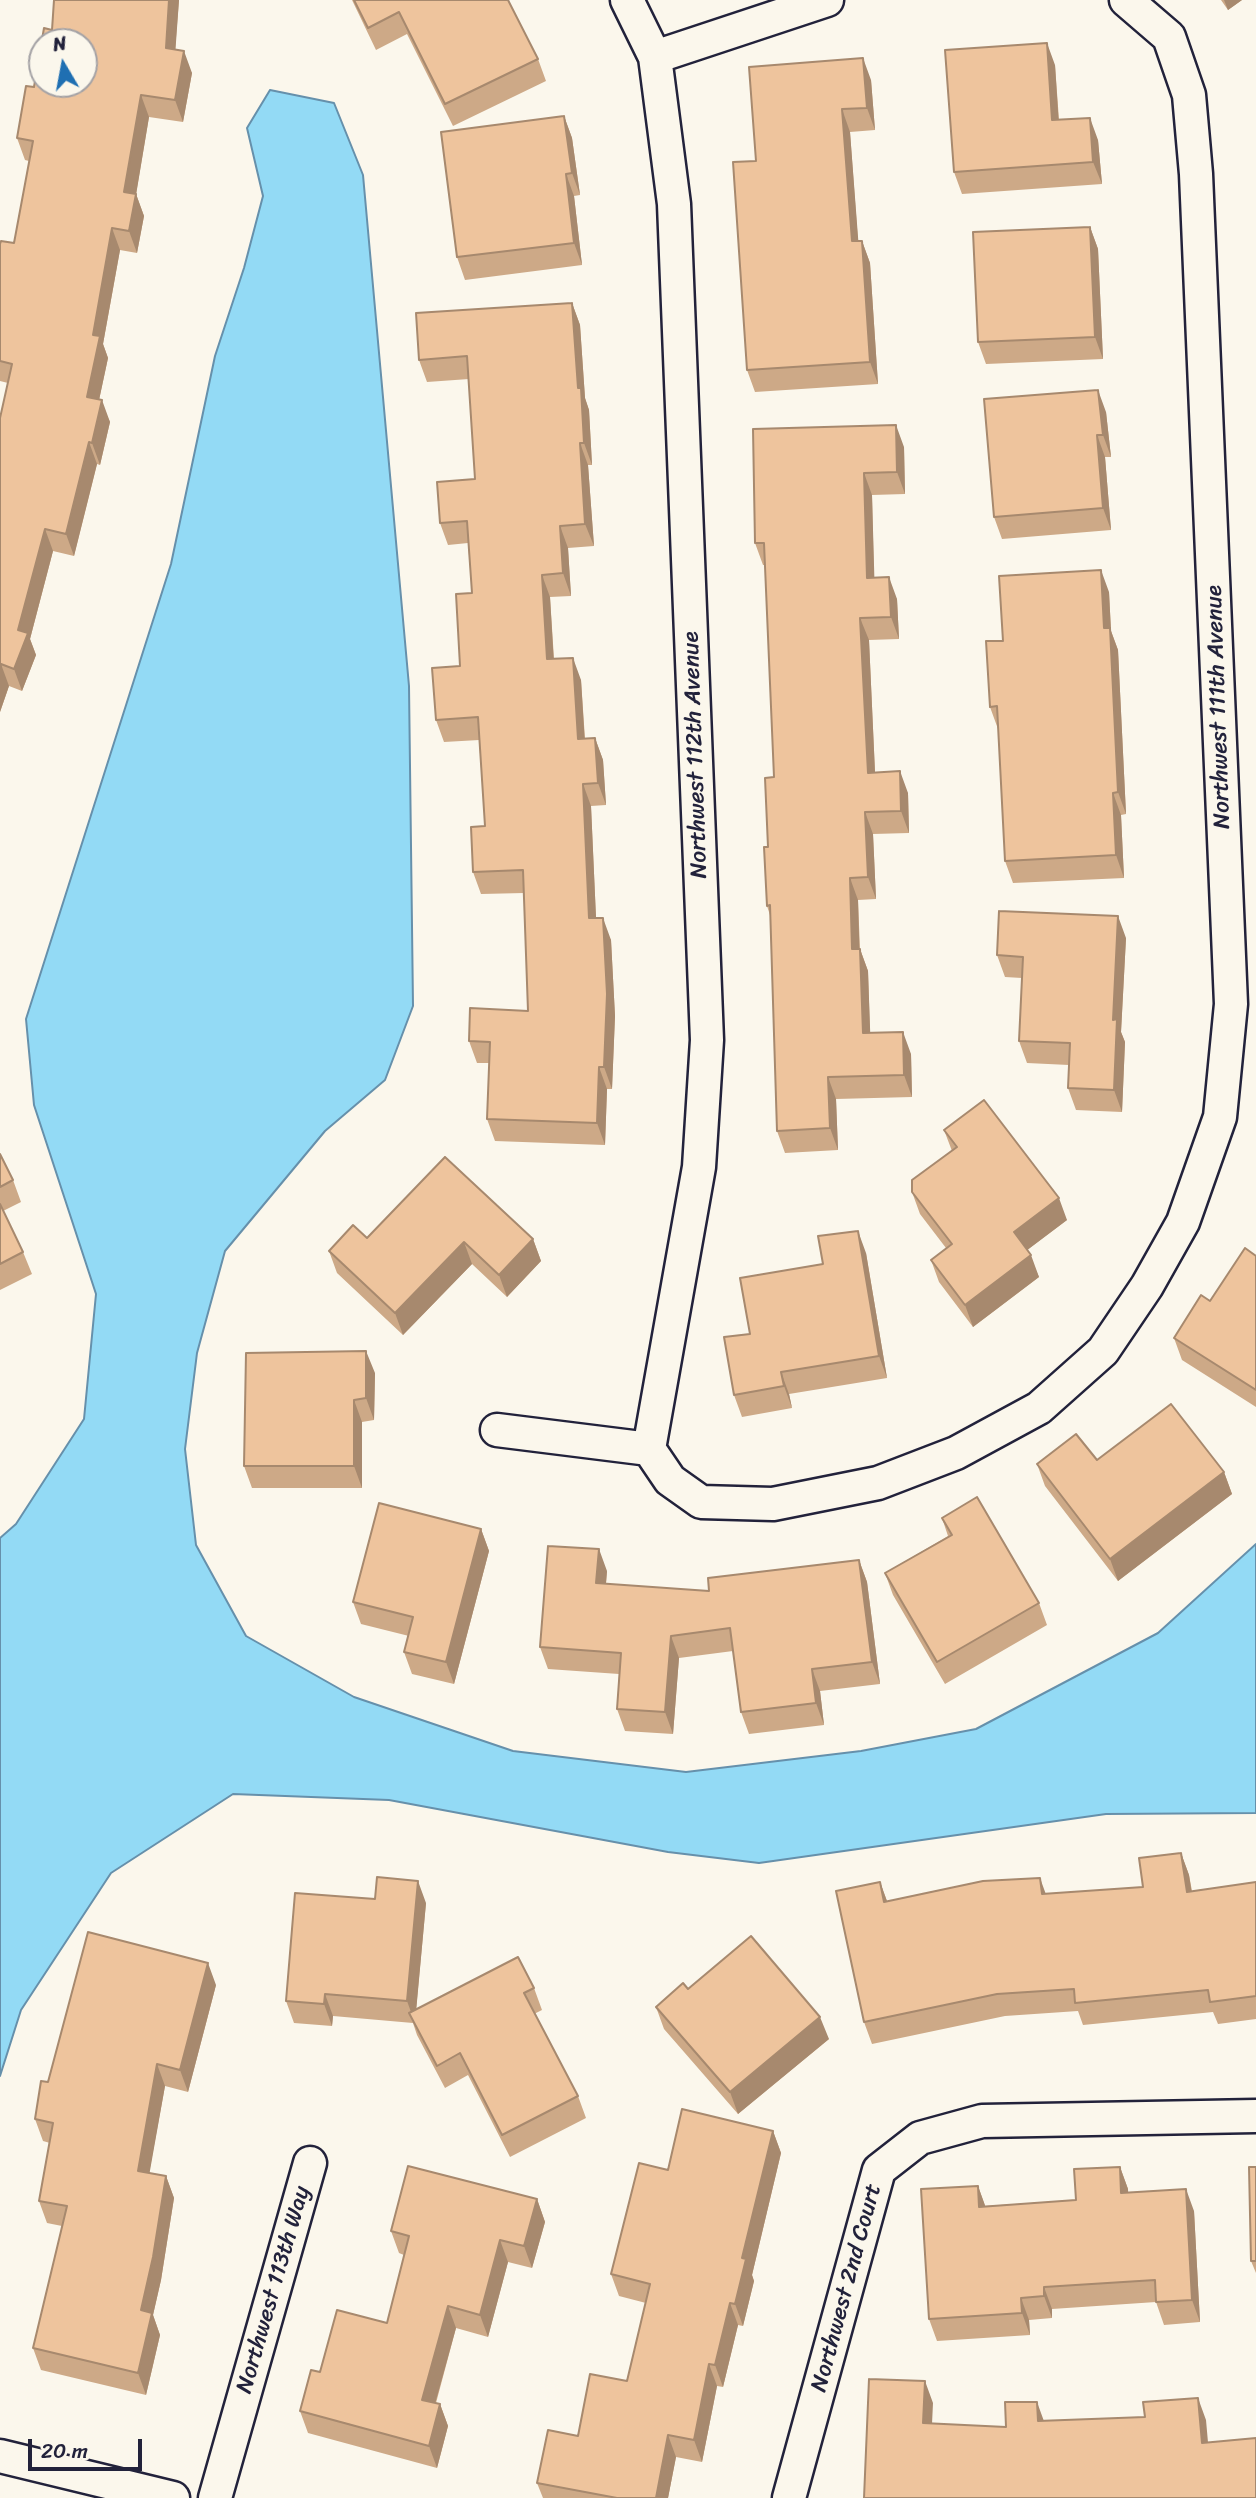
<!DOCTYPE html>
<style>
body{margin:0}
#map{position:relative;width:1256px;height:2498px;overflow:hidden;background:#fbf7ec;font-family:Sriracha,sans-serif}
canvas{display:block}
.north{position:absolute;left:28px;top:28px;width:70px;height:70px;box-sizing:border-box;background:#fbf7ec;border:2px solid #a4a2a5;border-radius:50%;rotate:350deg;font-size:19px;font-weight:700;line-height:28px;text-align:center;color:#22223b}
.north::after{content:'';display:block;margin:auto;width:24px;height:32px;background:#1f6fb2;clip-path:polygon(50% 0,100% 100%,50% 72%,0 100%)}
.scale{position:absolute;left:28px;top:2439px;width:114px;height:32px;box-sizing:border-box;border:4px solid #22223b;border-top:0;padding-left:9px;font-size:21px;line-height:24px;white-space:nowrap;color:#22223b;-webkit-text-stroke:5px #fbf7ec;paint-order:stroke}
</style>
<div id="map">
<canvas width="1256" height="2498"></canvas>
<div class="north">N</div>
<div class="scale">20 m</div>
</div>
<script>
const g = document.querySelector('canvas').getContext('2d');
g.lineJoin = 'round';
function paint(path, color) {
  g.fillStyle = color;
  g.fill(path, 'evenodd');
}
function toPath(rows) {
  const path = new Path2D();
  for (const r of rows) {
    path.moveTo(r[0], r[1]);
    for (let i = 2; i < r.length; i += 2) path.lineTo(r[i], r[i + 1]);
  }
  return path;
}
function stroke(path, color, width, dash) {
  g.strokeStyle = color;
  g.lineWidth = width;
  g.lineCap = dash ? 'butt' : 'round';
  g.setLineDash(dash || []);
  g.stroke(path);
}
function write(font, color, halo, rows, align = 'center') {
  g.font = font + ' Sriracha,sans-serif';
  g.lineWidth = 5;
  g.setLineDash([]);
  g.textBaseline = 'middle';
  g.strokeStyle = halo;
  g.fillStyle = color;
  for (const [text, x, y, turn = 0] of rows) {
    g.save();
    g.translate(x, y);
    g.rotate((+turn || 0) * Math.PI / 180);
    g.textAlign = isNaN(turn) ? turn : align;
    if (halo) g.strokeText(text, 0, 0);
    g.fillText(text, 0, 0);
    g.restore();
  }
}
const water = toPath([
 [270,90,334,103,363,175,409,686,413,1006,385,1080,325,1131,225,1251,197,1353,185,1449,196,1545,246,1636,354,1697,513,1751,686,1772,861,1751,976,1729,1158,1633,1256,1544,1256,1813,1106,1814,759,1863,668,1852,389,1800,233,1794,111,1873,21,2010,0,2076,0,1538,16,1524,84,1419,96,1294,34,1105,26,1019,171,564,215,356,244,268,263,196,247,128,270,90]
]);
paint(water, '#93daf5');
stroke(water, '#6690ab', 2);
const minor = toPath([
 [627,0,655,57,674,204,707,1040,699,1167,649,1449],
 [655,57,827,0],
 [497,1430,649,1449,670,1480,701,1502,773,1504,878,1483,956,1453,1039,1408,1103,1351,1147,1286,1183,1222,1220,1117,1231,1004,1196,174,1189,95,1169,37,1126,0],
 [0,2456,173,2498],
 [215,2498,310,2163],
 [789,2498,879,2170,920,2138,982,2121,1256,2116]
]);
stroke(minor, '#22223b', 37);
stroke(minor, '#fbf7ec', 32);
paint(toPath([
 [54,0,179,0,175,50,192,73,183,122,149,117,136,194,144,216,137,253,120,250,103,344,108,358,99,400,110,422,100,465,97,464,74,556,53,551,30,639,36,655,22,691,9,686,0,712,0,418,8,383,0,381,0,244,14,243,29,161,25,160,17,138,52,30],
 [352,0,508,0,538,59,546,81,453,126,407,34,376,50],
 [1221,0,1242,0,1228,10],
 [1055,65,1059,120,1098,140,1102,184,962,194,954,172],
 [871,80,875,130,850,132,858,241,862,241,870,263,878,384,755,392,747,370,756,161],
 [564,116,572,138,580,195,574,196,582,265,465,280,457,257],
 [1090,227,1098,249,1103,359,986,364,978,342],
 [572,303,580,325,585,398,589,410,592,465,588,465,594,546,568,548,571,596,550,597,554,659,581,680,585,739,595,738,603,760,606,805,591,806,596,918,611,940,615,1016,612,1089,607,1089,605,1145,495,1141,487,1119,489,1063,477,1063,469,1041,528,1011,524,893,481,894,473,872,485,826,479,740,444,742,436,720,460,666,472,593,468,543,448,545,440,523,475,479,469,379,427,382,419,360],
 [1106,412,1111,457,1105,457,1111,530,1002,539,994,517],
 [904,447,905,494,872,495,874,578,897,599,899,639,869,640,875,772,908,793,909,833,873,834,876,899,858,900,860,949,868,971,870,1033,911,1054,912,1097,836,1099,838,1150,785,1153,777,1131,770,915,767,906,768,847,774,777,765,565,763,565,755,543],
 [1109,592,1111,631,1118,650,1126,814,1121,815,1124,878,1013,883,1005,861,998,729,990,707,1003,641],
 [1126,938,1121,1032,1125,1042,1122,1112,1076,1110,1068,1088,1069,1065,1027,1063,1019,1041,1022,978,1005,977,997,955],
 [944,1130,1067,1220,1027,1250,1039,1277,973,1327,939,1282,931,1260,946,1248,920,1214,912,1192,952,1151],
 [0,1154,13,1180,21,1202,3,1211,23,1252,32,1274,0,1290],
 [367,1238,533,1239,541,1261,507,1297,472,1264,403,1335,337,1273,329,1251],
 [866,1253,887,1378,789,1394,792,1408,742,1417,734,1395,750,1334,823,1264],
 [1256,1256,1256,1407,1182,1360,1174,1338],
 [375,1373,374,1420,362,1422,362,1488,252,1488,244,1466],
 [1097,1460,1224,1472,1232,1494,1118,1581,1045,1486,1037,1464],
 [942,1518,1039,1603,1047,1625,945,1684,893,1595,885,1573,948,1536],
 [481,1529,489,1551,454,1684,412,1674,404,1652,409,1636,361,1624,353,1602],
 [859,1560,867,1582,880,1684,820,1691,824,1725,749,1734,741,1712,733,1651,679,1658,673,1734,625,1731,617,1709,619,1674,548,1669,540,1647,607,1571,606,1584,709,1591],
 [1181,1853,1189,1875,1192,1891,1256,1882,1256,2019,1218,2024,1213,2012,1083,2025,1078,2011,1005,2016,872,2044,864,2022,880,1882,887,1901,1046,1894,1143,1887],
 [426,1903,416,2010,534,1988,542,2010,534,2014,578,2096,586,2118,510,2157,468,2075,445,2088,417,2035,413,2023,333,2016,332,2026,294,2023,286,2001],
 [216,1985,188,2092,165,2086,149,2173,166,2176,174,2198,161,2280,153,2315,160,2335,146,2395,41,2370,33,2348,62,2226,47,2223,39,2201,50,2143,43,2141,35,2119,48,2082],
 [656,2007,829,2039,738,2114,664,2029],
 [773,2131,781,2153,752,2275,754,2281,743,2326,738,2325,723,2387,717,2386,702,2462,676,2457,668,2498,543,2498,537,2483,627,2381,646,2303,619,2296,611,2274,668,2170],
 [1120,2167,1128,2189,1128,2192,1194,2211,1200,2322,1164,2325,1156,2302,1052,2309,1052,2318,1029,2320,1030,2335,937,2341,929,2319,978,2186,985,2206,1076,2200],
 [1256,2167,1256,2273,1251,2261],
 [537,2199,545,2222,532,2268,508,2262,488,2337,456,2328,436,2403,440,2404,448,2426,437,2468,308,2433,300,2411,320,2372,387,2323,404,2255,399,2253,391,2231]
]), '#cda987');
paint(toPath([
 [169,0,179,0,174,70,166,48],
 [1224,0,1242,0,1228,10],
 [1047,43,1055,65,1060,142,1052,120],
 [184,51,192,73,183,122,175,100],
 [863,58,871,80,875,130,867,108],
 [141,95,149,117,136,195,136,194,144,216,137,253,129,231,124,192],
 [842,109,850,132,860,263,852,241],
 [564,116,572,138,580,195,572,173],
 [1090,118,1098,140,1102,184,1093,162],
 [566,174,574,196,582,265,574,243],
 [1090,227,1098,249,1103,359,1095,337],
 [112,228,120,250,103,344,108,358,95,419,87,397,93,335],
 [862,241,870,263,878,384,870,362],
 [572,303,580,325,585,398,589,410,592,465,584,443,578,388],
 [1098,390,1106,412,1111,457,1103,435],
 [102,400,110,422,100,465,92,443],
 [896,425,904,447,905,494,897,472],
 [1097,435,1105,457,1111,530,1103,508],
 [89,442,97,464,74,556,66,534],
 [580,443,588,465,594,546,585,524],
 [864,473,872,495,875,600,867,578],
 [560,526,568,548,571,596,563,573],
 [45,529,53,551,30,639,36,655,22,691,14,669,18,630],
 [1101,570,1109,592,1111,631,1118,650,1126,814,1118,792,1104,628],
 [542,575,550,597,555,682,547,659],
 [889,577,897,599,899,639,891,617],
 [860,618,869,640,876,795,868,773],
 [573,658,581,680,586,761,578,739],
 [1,664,9,686,0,712,0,668],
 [595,738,603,760,606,805,598,783],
 [900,771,908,793,909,833,901,811],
 [583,784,591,806,597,940,589,918],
 [1113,793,1121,815,1124,878,1116,855],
 [865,812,873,834,876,899,868,877],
 [850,878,858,900,860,971,852,949],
 [1118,916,1126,938,1121,1032,1125,1042,1122,1112,1114,1090,1113,1020],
 [603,918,611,940,615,1016,612,1089,604,1067],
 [860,949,868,971,871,1055,863,1033],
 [903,1032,911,1054,912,1097,904,1075],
 [599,1067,607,1089,605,1145,597,1123],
 [828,1077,836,1099,838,1150,830,1128],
 [1059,1198,1067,1220,1022,1254,1014,1232],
 [858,1231,866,1253,887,1378,879,1356],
 [533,1239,541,1261,507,1297,499,1275],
 [464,1242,472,1264,403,1335,395,1313],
 [1031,1255,1039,1277,973,1327,965,1305],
 [366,1351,375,1373,374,1420,366,1398],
 [781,1372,789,1394,792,1408,784,1386],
 [354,1400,362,1422,362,1488,354,1466],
 [1224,1472,1232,1494,1118,1581,1110,1559],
 [481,1529,489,1551,454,1684,446,1662],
 [599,1549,607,1571,604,1605,596,1583],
 [859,1560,867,1582,880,1684,872,1662],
 [671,1636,679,1658,673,1734,665,1712],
 [812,1669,820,1691,824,1725,816,1703],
 [1181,1853,1189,1875,1195,1914,1187,1892],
 [1040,1878,1048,1900,1042,1894],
 [418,1881,426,1903,415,2023,407,2001],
 [880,1882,888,1904,884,1902],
 [208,1963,216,1985,188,2092,180,2070],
 [325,1994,333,2016,332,2026,324,2004],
 [820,2017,829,2039,738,2114,730,2092],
 [157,2064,165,2086,146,2193,138,2171],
 [773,2131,781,2153,752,2275,754,2281,743,2326,735,2304,742,2258],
 [1120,2167,1128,2189,1129,2215,1121,2193],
 [166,2176,174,2198,161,2280,153,2315,160,2335,146,2395,138,2373,141,2310],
 [978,2186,986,2208,979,2207],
 [1186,2189,1194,2211,1200,2322,1192,2300],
 [537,2199,545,2222,532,2268,524,2246],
 [500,2240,508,2262,488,2337,480,2315],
 [1044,2287,1052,2309,1052,2318,1044,2296],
 [1021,2298,1029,2320,1030,2335,1022,2313],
 [730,2303,738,2325,723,2387,715,2365],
 [448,2306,456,2328,430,2422,422,2400],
 [709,2364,717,2386,702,2462,694,2440],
 [925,2381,933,2403,931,2445,923,2423],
 [1198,2398,1206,2420,1210,2465,1202,2443],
 [1037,2402,1045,2424,1038,2421],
 [440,2404,448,2426,437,2468,429,2446],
 [668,2435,676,2457,668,2498,656,2498]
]), '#a7896e');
const building = toPath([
 [54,0,169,0,166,48,184,51,175,100,141,95,124,192,136,194,129,231,112,228,93,335,100,336,87,397,102,400,92,443,89,442,66,534,45,529,18,630,28,633,14,669,1,664,0,668,0,418,12,364,0,361,0,244,1,241,14,243,33,141,17,138,26,86,34,87,44,28,52,30,54,0],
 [42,42,84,42,84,84,42,84,42,42],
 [354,0,508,0,538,59,445,104,399,12,368,28,354,0],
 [1047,43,1052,120,1090,118,1093,162,954,172,945,50,1047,43],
 [863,58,867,108,842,109,852,241,862,241,870,362,747,370,733,162,756,161,749,67,863,58],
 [564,116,572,173,566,174,574,243,457,257,441,132,564,116],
 [1090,227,1095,337,978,342,973,232,1090,227],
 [572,303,578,388,581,388,584,443,580,443,585,524,560,526,563,573,542,575,547,659,573,658,578,739,595,738,598,783,583,784,589,918,603,918,607,994,604,1067,599,1067,597,1123,487,1119,490,1042,469,1041,470,1008,528,1011,523,870,473,872,471,827,485,826,478,717,436,720,432,668,460,666,456,594,472,593,467,521,440,523,437,482,475,479,467,356,419,360,416,313,572,303],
 [1098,390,1103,435,1097,435,1103,508,994,517,984,399,1098,390],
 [896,425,897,472,864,473,867,578,889,577,891,617,860,618,868,773,900,771,901,811,865,812,868,877,850,878,852,949,860,949,863,1033,903,1032,904,1075,828,1077,830,1128,777,1131,770,905,767,906,764,847,768,847,765,778,774,777,764,543,755,543,753,429,896,425],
 [1101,570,1104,628,1110,628,1118,792,1113,793,1116,855,1005,861,997,706,990,707,986,641,1003,641,999,576,1101,570],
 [999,911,1118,916,1113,1020,1117,1019,1114,1090,1068,1088,1070,1043,1019,1041,1023,957,997,955,999,911],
 [984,1100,1059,1198,1014,1232,1031,1255,965,1305,931,1260,952,1244,912,1192,912,1180,957,1147,944,1130,984,1100],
 [0,1154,13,1180,0,1187,0,1154],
 [445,1157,533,1239,499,1275,464,1242,395,1313,329,1251,353,1225,367,1238,445,1157],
 [0,1204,23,1252,0,1264,0,1204],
 [858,1231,879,1356,781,1372,784,1386,734,1395,724,1337,750,1334,740,1278,823,1264,818,1236,858,1231],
 [1245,1248,1256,1256,1256,1390,1174,1338,1201,1295,1210,1301,1245,1248],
 [366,1351,366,1398,354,1400,354,1466,244,1466,246,1353,366,1351],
 [1171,1404,1224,1472,1110,1559,1037,1464,1076,1434,1097,1460,1171,1404],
 [977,1497,1039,1603,937,1662,885,1573,952,1535,942,1518,977,1497],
 [379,1503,481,1529,446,1662,404,1652,413,1617,353,1602,379,1503],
 [548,1546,599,1549,596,1583,709,1591,708,1578,859,1560,872,1662,812,1669,816,1703,741,1712,730,1628,671,1636,665,1712,617,1709,621,1653,540,1647,548,1546],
 [1181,1853,1187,1892,1256,1882,1256,1996,1210,2002,1208,1990,1075,2003,1074,1989,997,1994,864,2022,836,1891,880,1882,884,1902,983,1881,1040,1878,1042,1894,1143,1887,1139,1858,1181,1853],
 [377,1877,418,1881,407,2001,325,1994,324,2004,286,2001,295,1893,375,1899,377,1877],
 [88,1932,208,1963,180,2070,157,2064,138,2171,166,2176,153,2257,141,2310,152,2313,138,2373,33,2348,67,2206,39,2201,53,2123,35,2119,41,2081,48,2082,88,1932],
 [751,1936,820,2017,730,2092,656,2007,683,1983,688,1989,751,1936],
 [518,1957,534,1988,524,1993,578,2096,502,2135,460,2053,437,2066,409,2013,518,1957],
 [682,2109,773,2131,742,2258,746,2259,735,2304,730,2303,715,2365,709,2364,694,2440,668,2435,656,2498,617,2498,537,2483,548,2430,578,2436,590,2374,627,2381,650,2284,611,2274,639,2163,668,2170,682,2109],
 [408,2166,537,2199,524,2246,500,2240,480,2315,448,2306,422,2400,440,2404,429,2446,300,2411,311,2370,320,2372,337,2310,387,2323,409,2236,391,2231,408,2166],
 [1120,2167,1121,2193,1186,2189,1192,2300,1156,2302,1155,2280,1044,2287,1044,2296,1021,2298,1022,2313,929,2319,921,2189,978,2186,979,2207,1076,2200,1074,2169,1120,2167],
 [1249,2167,1256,2167,1256,2261,1251,2261,1249,2167],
 [869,2379,925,2381,923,2423,1006,2427,1005,2402,1037,2402,1038,2421,1145,2417,1143,2402,1198,2398,1202,2443,1256,2438,1256,2498,864,2498,869,2379]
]);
paint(building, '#eec49d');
stroke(building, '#a7896e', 2);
write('23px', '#22223b', '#fbf7ec', [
 ["Northwest 111th Avenue",1219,707,-92],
 ["Northwest 112th Avenue",696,755,-92],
 ["Northwest 2nd Court",847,2288,-75],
 ["Northwest 113th Way",274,2290,-74]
]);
</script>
